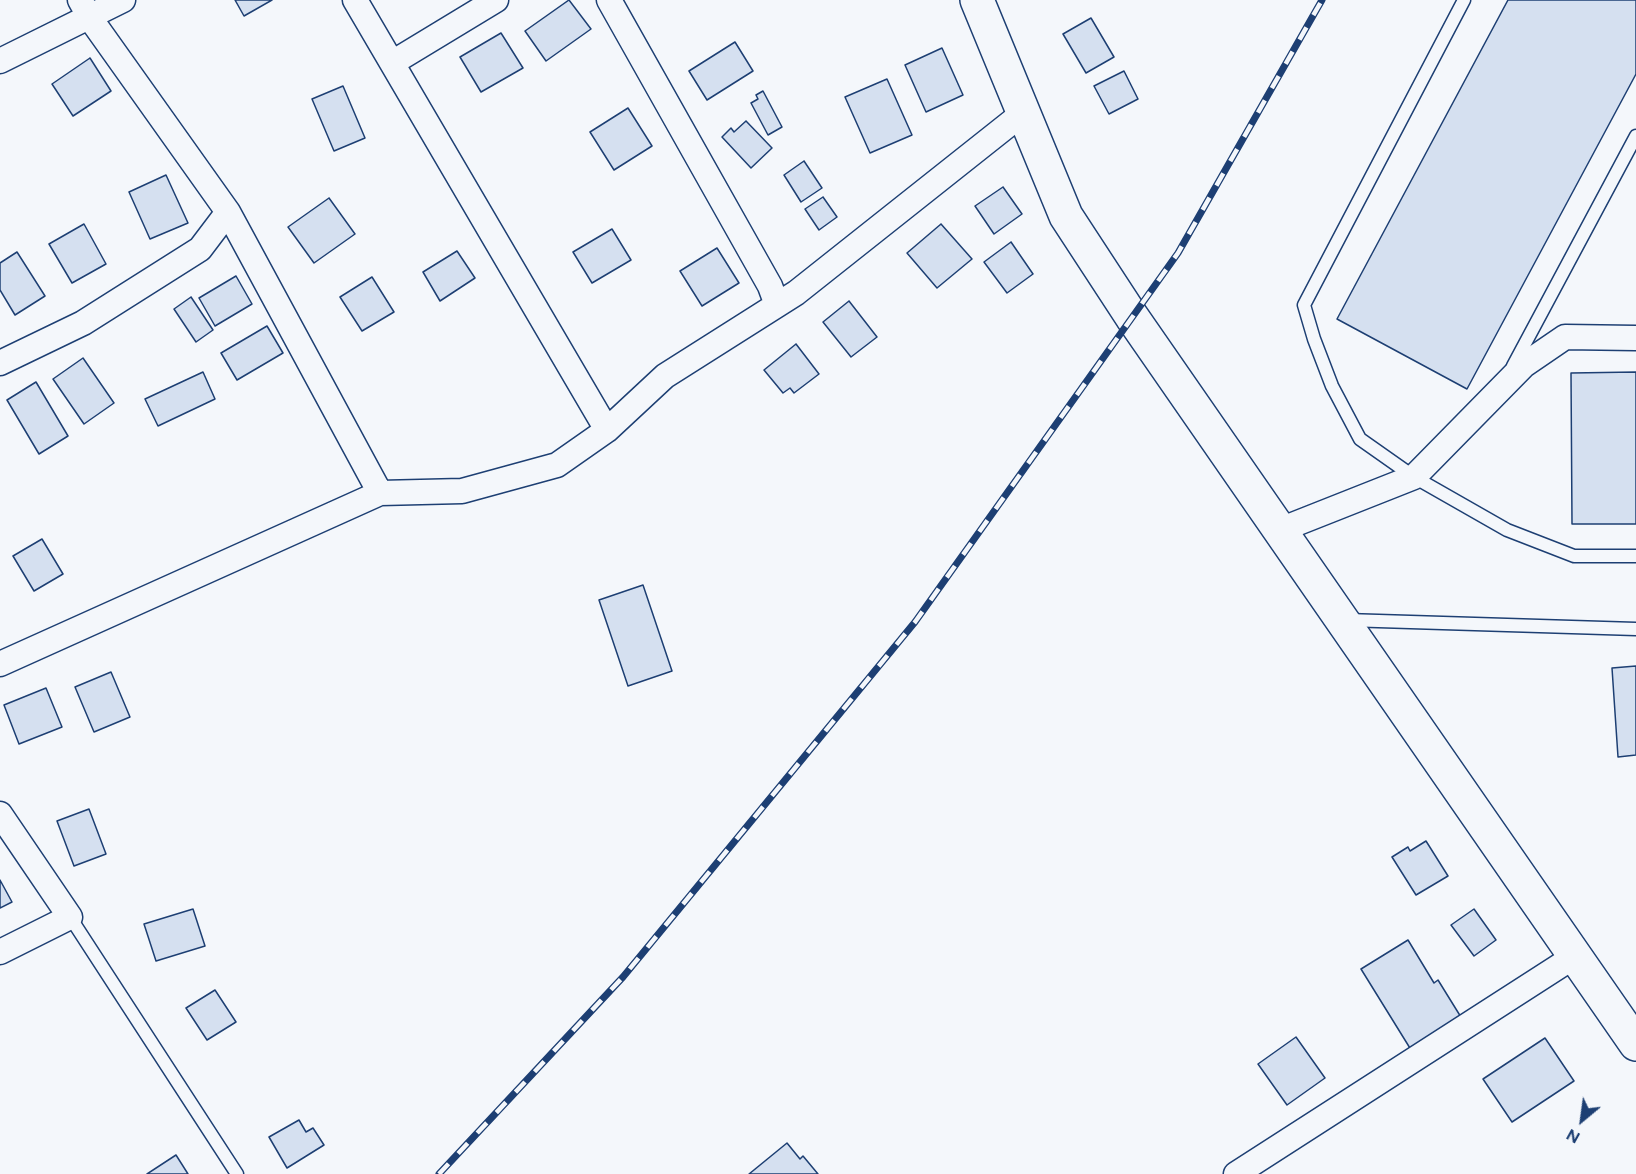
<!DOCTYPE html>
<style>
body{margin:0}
#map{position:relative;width:1636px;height:1174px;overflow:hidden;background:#f4f7fb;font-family:Figtree,sans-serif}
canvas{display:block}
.north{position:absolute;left:1552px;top:1090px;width:60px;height:60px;-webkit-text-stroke:4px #f4f7fb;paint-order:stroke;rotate:209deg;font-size:16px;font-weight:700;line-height:24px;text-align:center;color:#1d3f73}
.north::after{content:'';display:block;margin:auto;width:21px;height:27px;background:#1d3f73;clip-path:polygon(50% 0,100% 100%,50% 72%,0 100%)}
</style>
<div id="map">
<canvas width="1636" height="1174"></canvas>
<div class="north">N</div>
</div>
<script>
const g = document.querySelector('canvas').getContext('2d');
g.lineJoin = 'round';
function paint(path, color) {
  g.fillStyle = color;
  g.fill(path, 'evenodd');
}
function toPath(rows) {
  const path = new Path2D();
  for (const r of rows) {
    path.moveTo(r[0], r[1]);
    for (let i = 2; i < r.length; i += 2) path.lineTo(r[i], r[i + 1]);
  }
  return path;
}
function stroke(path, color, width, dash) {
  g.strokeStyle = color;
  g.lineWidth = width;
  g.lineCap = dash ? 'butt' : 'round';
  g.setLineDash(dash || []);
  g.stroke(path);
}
const building = toPath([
 [235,0,272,0,244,16,235,0],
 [569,0,591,29,546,61,525,31,569,0],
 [1508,0,1636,0,1636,74,1467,389,1337,319,1508,0],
 [1091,18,1114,57,1086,73,1063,34,1091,18],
 [501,33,523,68,481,92,460,57,501,33],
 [735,42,753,71,707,100,689,71,735,42],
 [942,48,963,95,926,112,905,65,942,48],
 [90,58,111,91,73,116,52,84,90,58],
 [1124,71,1138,99,1109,114,1094,86,1124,71],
 [887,79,912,135,870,153,845,97,887,79],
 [343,86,365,138,334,151,312,99,343,86],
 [763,91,782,127,768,135,751,103,758,99,756,95,763,91],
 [628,108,652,146,614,170,590,132,628,108],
 [746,121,772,148,751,168,722,137,731,128,734,132,746,121],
 [804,161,822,188,801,202,784,175,804,161],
 [166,175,188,223,150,239,129,192,166,175],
 [1003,187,1022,214,994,234,975,206,1003,187],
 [823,197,837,217,819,230,805,209,823,197],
 [329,198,355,234,314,263,288,227,329,198],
 [84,224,106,264,72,283,49,244,84,224],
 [941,224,972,259,937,288,907,253,941,224],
 [612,229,631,260,592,283,573,252,612,229],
 [1011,242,1033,274,1007,293,984,262,1011,242],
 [717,248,739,283,702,306,680,271,717,248],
 [457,251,475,278,440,301,423,272,457,251],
 [17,252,45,296,15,315,0,290,0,263,17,252],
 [236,276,252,304,215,326,199,298,236,276],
 [372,277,394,312,362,331,340,297,372,277],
 [191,297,213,330,196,342,174,309,191,297],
 [849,301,877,337,851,357,823,322,849,301],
 [267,326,283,353,237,380,221,353,267,326],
 [796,344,819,374,794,393,790,388,783,393,764,370,796,344],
 [83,358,114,403,84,424,53,379,83,358],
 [203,372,215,399,158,426,145,399,203,372],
 [1636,372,1636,524,1572,524,1571,373,1636,372],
 [36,382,68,436,39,454,7,400,36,382],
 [42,539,63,574,34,591,13,556,42,539],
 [643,585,672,671,628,686,599,600,643,585],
 [1636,666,1636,755,1618,757,1612,668,1636,666],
 [111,672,130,717,94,732,75,687,111,672],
 [46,688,62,727,19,744,4,705,46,688],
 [89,809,106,854,74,866,57,821,89,809],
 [1426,841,1448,876,1416,895,1392,857,1408,847,1410,851,1426,841],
 [0,880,12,902,0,908,0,880],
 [193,909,205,946,156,961,144,924,193,909],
 [1474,909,1496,940,1474,956,1451,925,1474,909],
 [1408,940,1434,983,1438,980,1464,1022,1413,1053,1361,969,1408,940],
 [215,990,236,1022,207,1040,186,1008,215,990],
 [1296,1037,1325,1078,1287,1105,1258,1064,1296,1037],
 [1545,1038,1574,1081,1512,1122,1483,1079,1545,1038],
 [299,1120,306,1132,313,1128,324,1145,287,1168,269,1137,299,1120],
 [787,1143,800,1159,803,1156,818,1174,749,1174,787,1143],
 [176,1155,188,1174,147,1174,176,1155]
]);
paint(building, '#d5e0f0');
stroke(building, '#1d3f73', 1.5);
const lane = toPath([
 [1464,0,1304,305,1314,339,1332,386,1360,439,1414,477,1507,530,1574,556,1636,556],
 [1513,366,1636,136],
 [1346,620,1636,629],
 [70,917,237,1174]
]);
const street = toPath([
 [355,0,607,430],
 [609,0,770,286,777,305],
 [0,61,123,0],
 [392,63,496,0],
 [0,363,83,323,200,249,228,212,90,18,80,0],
 [380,493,462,491,557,465,607,430,665,376,796,293,1023,113],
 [1280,530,1414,477,1524,365,1565,337,1636,338],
 [0,664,380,493,228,212],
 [0,814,70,917,0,952],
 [1236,1174,1575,956]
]);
const secondary = toPath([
 [977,0,1066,216,1132,317,1636,1044]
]);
stroke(lane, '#1d3f73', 15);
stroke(street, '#1d3f73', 27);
stroke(secondary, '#1d3f73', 36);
stroke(lane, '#f4f7fb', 12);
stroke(street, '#f4f7fb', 24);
stroke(secondary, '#f4f7fb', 33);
const rail = toPath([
 [439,1174,623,977,915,622,1178,253,1322,0]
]);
stroke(rail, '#1d3f73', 7);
stroke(rail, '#f4f7fb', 4.5, [14]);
</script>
